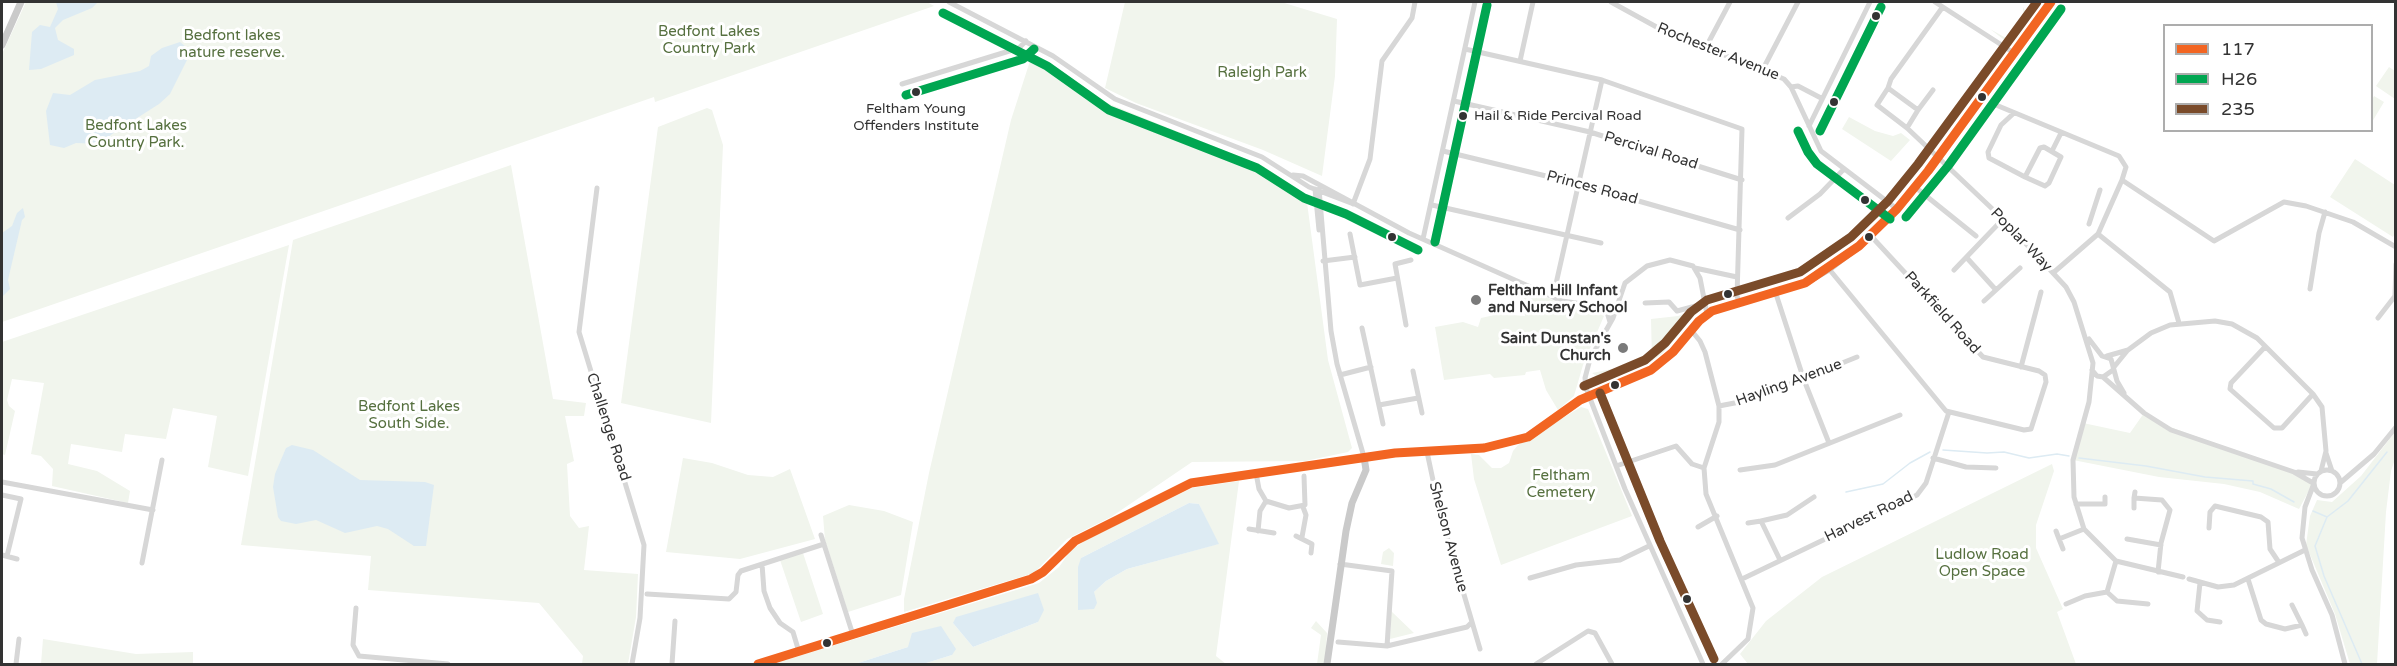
<!DOCTYPE html>
<style>
body{margin:0}
#map{position:relative;width:2397px;height:666px;overflow:hidden;background:#fff;font-family:"Varela Round",sans-serif}
canvas{display:block}
.frame{position:absolute;inset:0;border:3px solid #333;pointer-events:none}
.legend{position:absolute;left:2163px;top:24px;width:210px;height:108px;box-sizing:border-box;background:#fff;border:2px solid #adadad;margin:0;padding:8px 10px;list-style:none;font-size:18px;color:#333}
.legend li{display:flex;align-items:center;gap:12px;height:30px}
.legend b{width:30px;border:2px solid #adadad}
</style>
<div id="map">
<canvas width="2397" height="666"></canvas>
<div class="frame"></div>
<ul class="legend">
<li><b style="height:8px;background:#f26522"></b>117</li>
<li><b style="height:8px;background:#00a651"></b>H26</li>
<li><b style="height:8px;background:#7a4b2a"></b>235</li>
</ul>
</div>
<script>
const g = document.querySelector('canvas').getContext('2d');
g.lineJoin = 'round';
function paint(path, color) {
  g.fillStyle = color;
  g.fill(path, 'evenodd');
}
function toPath(rows) {
  const path = new Path2D();
  for (const r of rows) {
    if (r.length === 3) {
      path.moveTo(r[0] + r[2], r[1]);
      path.arc(r[0], r[1], r[2], 0, 2 * Math.PI);
      continue;
    }
    path.moveTo(r[0], r[1]);
    for (let i = 2; i < r.length; i += 2) path.lineTo(r[i], r[i + 1]);
  }
  return path;
}
function stroke(path, color, width, dash) {
  g.strokeStyle = color;
  g.lineWidth = width;
  g.lineCap = dash ? 'butt' : 'round';
  g.setLineDash(dash || []);
  g.stroke(path);
}
function write(font, color, halo, rows, align = 'center') {
  g.font = font + ' "Varela Round",sans-serif';
  g.lineWidth = 6;
  g.setLineDash([]);
  g.textBaseline = 'middle';
  g.strokeStyle = halo;
  g.fillStyle = color;
  for (const [text, x, y, turn = 0] of rows) {
    g.save();
    g.translate(x, y);
    g.rotate((+turn || 0) * Math.PI / 180);
    g.textAlign = isNaN(turn) ? turn : align;
    if (halo) g.strokeText(text, 0, 0);
    g.fillText(text, 0, 0);
    g.restore();
  }
}
paint(toPath([
 [26,2,927,2,934,6,655,102,654,97,2,322,2,54],
 [1125,2,1281,2,1337,19,1335,76,1322,176,1263,150,1136,103,1105,88],
 [2023,7,2029,19,2014,41,2007,42,1990,29,2006,38,2012,38,2024,21],
 [1030,61,1049,62,1107,103,1263,166,1306,195,1328,360,1352,448,1348,452,1305,461,1192,462,1111,517,1067,539,1034,573,904,612,904,599,929,473,1011,120],
 [2389,67,2395,71,2395,99,2376,86],
 [2374,96,2384,102,2372,122,2372,100],
 [707,108,712,110,723,145,711,423,621,403,658,127],
 [1849,117,1875,131,1893,136,1901,133,1910,140,1891,161,1842,129],
 [2355,159,2395,185,2395,233,2393,237,2330,197],
 [511,165,553,399,586,403,584,416,565,416,574,461,567,464,570,516,579,528,589,526,584,570,638,574,636,617,628,664,582,664,583,656,539,603,368,590,371,556,241,545,293,240],
 [289,245,248,476,208,467,217,416,173,408,166,439,125,434,122,452,71,444,68,464,97,471,130,491,128,503,52,486,53,469,41,456,31,454,44,383,12,379,7,400,9,406,15,411,5,455,2,454,2,342],
 [1520,285,1570,308,1595,309,1604,316,1583,365,1574,396,1558,410,1546,390,1540,370,1526,372,1525,375,1494,378,1490,374,1444,380,1435,327,1463,322,1478,327,1481,318,1499,314,1525,316],
 [1700,308,1663,353,1652,361,1605,382,1592,373,1652,361,1651,319,1678,316],
 [1581,407,1588,409,1632,516,1501,565,1474,479,1471,454,1479,455,1492,468,1501,468,1509,463,1513,451,1518,445],
 [2144,413,2157,422,2314,480,2313,483,2299,509,2260,492,2224,484,2159,477,2073,460,2083,423,2130,433],
 [2395,432,2395,459,2391,471,2386,512,2377,664,2350,664,2335,614,2306,545,2310,516,2317,500,2332,502,2361,476],
 [683,458,712,463,748,475,773,477,790,469,815,539,740,559,666,552],
 [2052,464,2054,471,2036,525,2036,548,2063,609,2057,612,2076,664,1748,664,1740,654,1766,621,1822,577],
 [1239,481,1216,656,1226,664,923,664,952,655,908,647,855,664,773,664,1039,583,1059,567,1071,550,1088,539,1192,488],
 [1189,503,1199,504,1218,544,1127,569,1106,581,1094,592,1081,558],
 [1038,622,973,647,953,623],
 [849,505,884,511,913,522,901,595,848,612,825,540,823,516],
 [1389,548,1394,553,1393,566,1381,564,1383,552],
 [803,553,823,614,801,622,780,560],
 [1391,611,1414,633,1390,639],
 [1316,621,1327,633,1325,664,1317,664,1321,635,1311,628],
 [43,639,136,654,193,652,193,664,41,664]
]), '#f1f5ed');
paint(toPath([
 [56,2,98,2,92,8,63,20,55,28,58,40,74,49,74,55,41,69,29,70,32,32,40,25,50,27,58,9],
 [180,42,186,47,188,58,170,94,159,104,112,134,101,144,76,143,64,148,50,145,46,111,53,93,70,95,95,80,140,71,149,66,151,56,162,48],
 [23,208,25,217,22,220,8,280,10,289,2,297,2,233,12,226,17,213],
 [292,445,313,450,360,480,425,482,434,485,426,546,414,546,388,529,377,526,345,533,316,520,296,524,281,521,278,517,273,487,275,474,286,448],
 [1189,503,1199,504,1219,544,1127,569,1106,581,1094,592,1097,603,1094,609,1078,610,1078,567,1081,558],
 [1038,593,1044,610,1038,622,973,647,953,623,956,617],
 [941,626,956,649,952,655,923,664,855,664,908,647,912,633]
]), '#ddebf3');
stroke(toPath([
 [1943,450,1987,453,2004,452,2029,458,2057,454,2069,456],
 [2079,458,2146,466,2205,477,2253,481,2253,484,2271,489,2294,502],
 [1846,492,1883,484,1910,463,1930,452],
 [2313,511,2327,517,2315,546,2324,576,2362,664],
 [2327,517,2348,501,2387,452]
]), '#ddebf3', 1.5);
stroke(toPath([
 [949,2,1053,56,1115,99,1262,157,1309,187,1351,203],
 [1611,2,1662,30,1784,79,1791,87,1821,151,1897,209],
 [1935,2,2014,53],
 [1706,47,1730,2],
 [1465,49,1602,80,1742,129,1737,296,1739,302],
 [1520,61,1533,2],
 [1763,69,1798,2],
 [902,84,1019,48,1026,41],
 [1791,87,1798,86,1821,98],
 [1888,88,1891,79,1942,8],
 [1454,101,1590,132,1742,180],
 [1996,105,2119,156,2126,167,2122,180,2214,241,2284,202,2306,206,2353,222,2396,247],
 [1918,110,1933,90],
 [2014,113,2001,125,1988,152,1989,158,2025,177],
 [1809,126,1870,2],
 [1907,128,1918,110,1888,88,1877,105,1907,128,2003,219,2066,287,2074,302,2093,363,2089,402,2073,460,2074,497,2084,529,2116,561,2183,577],
 [2044,147,2061,157,2049,183,2045,186,2025,177,2040,148,2044,147],
 [1443,151,1579,184,1740,230],
 [2052,151,2061,133],
 [1293,175,1303,176,1409,233,1562,301,1616,309],
 [1915,187,1976,236],
 [597,188,579,332,644,545,640,618,632,664],
 [1315,189,1319,230],
 [1319,189,1331,331,1337,364,1364,457],
 [1353,204,1370,159,1382,61,1412,18,1415,2],
 [1432,205,1601,243],
 [1788,218,1820,194,1844,169],
 [2089,224,2100,190],
 [1350,234,1360,285,1397,278],
 [2098,234,2170,292,2179,323],
 [1423,239,1475,2],
 [1967,258,1996,290],
 [1323,261,1355,257],
 [1695,268,1737,277],
 [1829,269,1946,411,2024,430,2031,429,2046,382,2045,375,2039,371,1983,357,1871,236],
 [1954,270,2003,219],
 [2053,273,2098,234,2122,180],
 [2310,289,2319,233,2325,212],
 [1776,294,1804,380,1829,443],
 [1553,297,1602,80],
 [1984,301,2020,268],
 [1645,303,1669,302,1677,311,1703,304],
 [1601,306,1607,312,1610,322],
 [2378,318,2395,296,2396,264],
 [1406,325,1395,264,1411,260],
 [1362,328,1383,424],
 [2089,339,2102,356,2111,359,2117,381,2124,393],
 [2264,348,2231,383,2230,389,2274,428,2282,428,2313,394],
 [2107,356,2128,350,2151,333,2170,325,2215,321,2232,324,2257,338,2313,394,2322,407,2326,451,2321,471],
 [2021,367,2041,292],
 [2114,367,2127,351],
 [2092,370,2097,376,2103,377,2113,370],
 [1413,371,1422,413],
 [1340,375,1371,367],
 [2103,377,2144,413,2171,430,2294,472,2313,483],
 [1379,405,1418,398],
 [1719,406,1750,400,1857,357],
 [1427,452,1440,513,1480,649],
 [2326,453,2332,471],
 [1933,458,1966,467,1996,468],
 [1616,466,1676,446,1692,464,1704,468,1719,422,1719,406,1705,352,1700,341,1691,330],
 [1704,468,1706,494,1753,608,1748,639,1722,664],
 [2327,483,13],
 [1740,470,1775,465,1900,415],
 [2298,472,2317,474],
 [1256,473,1259,489,1266,501,1289,508,1305,505,1304,476],
 [2,482,153,510],
 [2340,483,2374,454,2396,427],
 [2313,486,2305,507,2302,538,2312,570,2332,615,2345,664],
 [2135,492,2134,498,2162,500,2170,510,2161,543,2158,572],
 [2,495,21,499,7,556],
 [2076,504,2105,504,2105,497],
 [2134,508,2134,498],
 [1748,523,1761,521],
 [1698,527,1717,516],
 [2209,528,2210,512,2215,506,2261,517,2268,522,2270,549,2278,561],
 [1249,529,1274,533],
 [1258,531,1260,511,1266,501],
 [2056,531,2059,539,2084,529],
 [821,535,853,635],
 [1296,536,1312,544,1311,553],
 [1302,537,1306,515,1303,507],
 [2059,539,2063,549],
 [2127,539,2161,545],
 [2,555,17,559],
 [1780,560,1761,521,1787,515,1814,497],
 [142,563,162,460],
 [762,564,764,591,770,608,780,623,793,632,799,652],
 [1340,564,1392,571,1387,646],
 [1530,578,1576,565,1620,560,1649,546],
 [1742,579,1917,495,1926,483,1949,412],
 [2189,579,2218,587,2234,585,2305,550],
 [2248,579,2261,620,2266,624,2285,629,2302,625,2306,634],
 [2200,583,2197,611,2207,620,2220,622],
 [2107,592,2117,601,2148,604],
 [647,594,729,599,736,592,738,575,741,571,824,544],
 [2066,604,2085,596,2107,592,2116,561],
 [2292,605,2302,625],
 [356,608,353,645,359,656,448,664],
 [1338,642,1387,646,1467,627,1471,623],
 [16,664,19,639],
 [672,664,675,621],
 [1536,664,1588,631,1595,633,1612,664],
 [1703,664,1625,489,1586,388,1585,378,1590,359,1613,318,1625,283,1647,266,1670,260,1693,266,1700,278,1707,314]
]), '#d7d7d7', 5);
stroke(toPath([
 [2,45,21,2],
 [758,664,1031,579,1043,572,1075,541,1191,483,1395,453,1484,448,1528,437,1580,400,1651,370,1673,352,1699,321,1712,311,1805,283,1829,269,1859,246,1897,209,1928,171,2051,2],
 [1327,664,1346,531,1352,503,1366,470,1364,457]
]), '#cacaca', 7);
stroke(toPath([
 [758,664,1031,579,1043,572,1075,541,1191,483,1395,453,1484,448,1528,437,1580,400,1651,370,1673,352,1699,321,1712,311,1805,283,1859,246,1897,209,1928,171,2051,2]
]), '#f26522', 9);
stroke(toPath([
 [943,13,1047,66,1109,110,1257,168,1304,198,1346,214,1418,250],
 [906,95,1023,59,1034,49],
 [1798,131,1808,152,1817,164,1890,219],
 [1820,131,1881,7],
 [1906,217,1948,166,2061,9],
 [1435,242,1487,5]
]), '#00a651', 9);
stroke(toPath([
 [1584,386,1645,360,1665,343,1691,312,1707,300,1800,272,1851,237,1888,201,1918,164,2037,2],
 [1600,393,1660,541,1714,659]
]), '#7a4b2a', 9);
for (const [x, y, r, color] of [
 [1876,16,5,"#333"],
 [916,92,5,"#333"],
 [1982,97,5,"#333"],
 [1834,102,5,"#333"],
 [1463,116,5,"#333"],
 [1865,200,5,"#333"],
 [1392,237,5,"#333"],
 [1869,237,5,"#333"],
 [1728,294,5,"#333"],
 [1476,300,6,"#7a7a7a"],
 [1623,348,6,"#7a7a7a"],
 [1615,385,5,"#333"],
 [1687,599,5,"#333"],
 [827,643,5,"#333"]
]) {
  const dot = new Path2D();
  dot.arc(x, y, r, 0, 2 * Math.PI);
  g.fillStyle = color;
  g.fill(dot);
  stroke(dot, '#fff', 2);
}
write('14px', '#333', '#fff', [
 ["Feltham Young",916,109],
 ["Offenders Institute",916,126],
 ["Hail & Ride Percival Road",1474,116,"left"]
]);
write('15px', '#56703f', '#fff', [
 ["Bedfont Lakes",709,32],
 ["Country Park",709,49],
 ["Bedfont lakes",232,36],
 ["nature reserve.",232,53],
 ["Raleigh Park",1262,73],
 ["Bedfont Lakes",136,126],
 ["Country Park.",136,143],
 ["Bedfont Lakes",409,407],
 ["South Side.",409,424],
 ["Feltham",1561,476],
 ["Cemetery",1561,493],
 ["Ludlow Road",1982,555],
 ["Open Space",1982,572]
]);
write('15px', '#333', '#fff', [
 ["Rochester Avenue",1718,52,22],
 ["Percival Road",1651,151,17],
 ["Princes Road",1592,188,15],
 ["Poplar Way",2021,240,46],
 ["Parkfield Road",1942,313,48],
 ["Hayling Avenue",1789,383,-20],
 ["Challenge Road",608,427,72],
 ["Harvest Road",1869,517,-26],
 ["Shelson Avenue",1448,537,75]
]);
write('bold 15px', '#333', '#fff', [
 ["Feltham Hill Infant",1488,291],
 ["and Nursery School",1488,308],
 ["Saint Dunstan's",1611,339,"right"],
 ["Church",1611,356,"right"]
], 'left');
</script>
